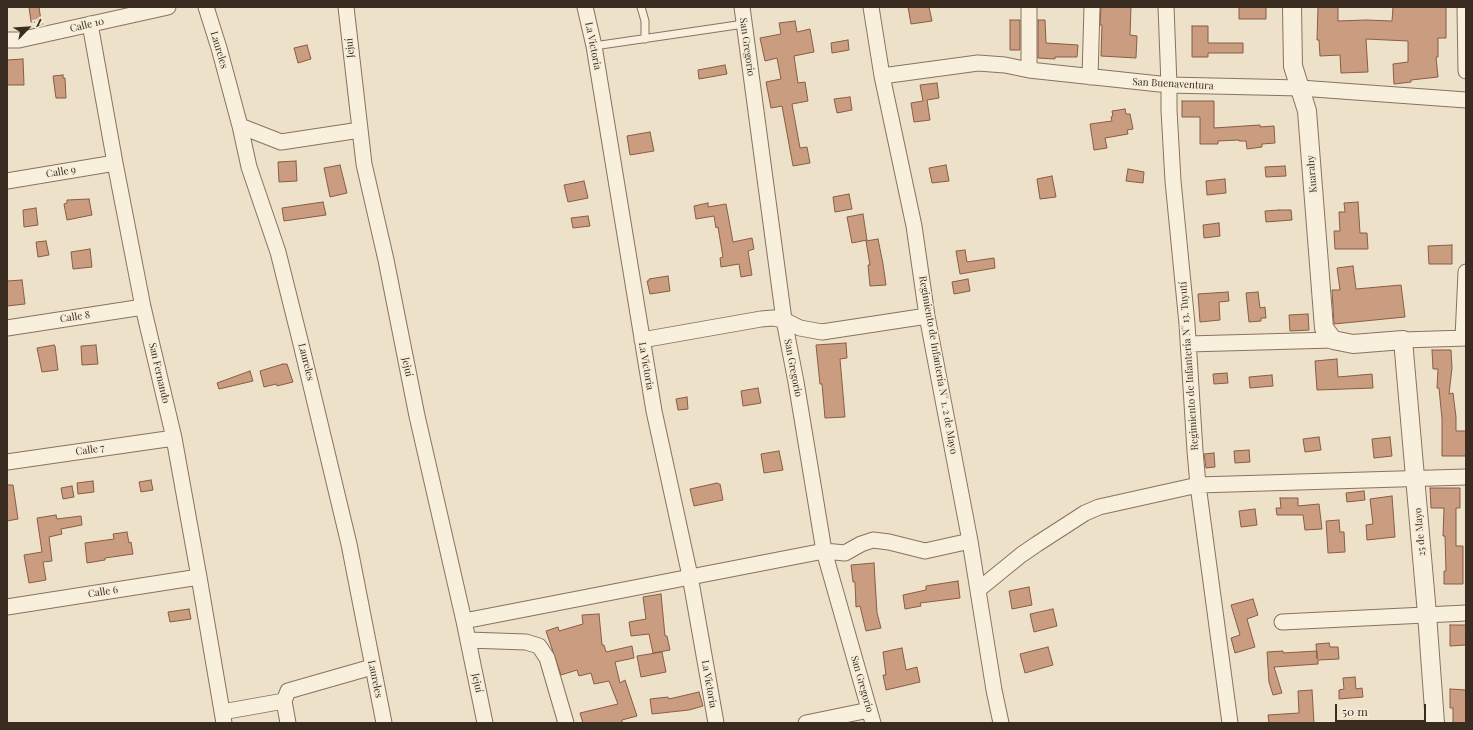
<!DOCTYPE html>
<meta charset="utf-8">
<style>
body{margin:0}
#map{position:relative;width:1473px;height:730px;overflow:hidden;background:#ede1c9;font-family:"Playfair Display",serif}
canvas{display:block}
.frame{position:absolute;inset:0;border:8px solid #3a2c21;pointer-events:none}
.north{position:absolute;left:8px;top:8px;width:40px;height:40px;-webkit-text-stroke:3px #f5ecd8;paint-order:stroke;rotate:65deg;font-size:11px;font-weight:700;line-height:16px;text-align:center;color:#3a2c21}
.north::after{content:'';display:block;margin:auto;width:14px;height:18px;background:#3a2c21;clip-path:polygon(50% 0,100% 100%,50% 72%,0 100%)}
.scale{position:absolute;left:1335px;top:704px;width:91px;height:18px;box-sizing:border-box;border:2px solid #3a2c21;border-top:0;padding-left:5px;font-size:12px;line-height:14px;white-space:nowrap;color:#3a2c21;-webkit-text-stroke:3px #f5ecd8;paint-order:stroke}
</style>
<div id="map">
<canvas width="1473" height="730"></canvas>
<div class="frame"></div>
<div class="north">N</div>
<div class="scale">50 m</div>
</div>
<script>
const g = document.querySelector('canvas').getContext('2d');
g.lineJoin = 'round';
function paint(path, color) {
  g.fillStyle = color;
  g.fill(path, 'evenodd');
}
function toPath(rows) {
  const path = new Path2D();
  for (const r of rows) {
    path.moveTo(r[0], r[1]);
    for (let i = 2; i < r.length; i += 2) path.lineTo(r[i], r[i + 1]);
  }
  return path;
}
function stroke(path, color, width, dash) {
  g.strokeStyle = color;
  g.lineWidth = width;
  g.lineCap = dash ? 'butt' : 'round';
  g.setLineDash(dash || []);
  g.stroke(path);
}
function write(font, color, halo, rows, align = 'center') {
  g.font = font + ' "Playfair Display",serif';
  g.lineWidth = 3;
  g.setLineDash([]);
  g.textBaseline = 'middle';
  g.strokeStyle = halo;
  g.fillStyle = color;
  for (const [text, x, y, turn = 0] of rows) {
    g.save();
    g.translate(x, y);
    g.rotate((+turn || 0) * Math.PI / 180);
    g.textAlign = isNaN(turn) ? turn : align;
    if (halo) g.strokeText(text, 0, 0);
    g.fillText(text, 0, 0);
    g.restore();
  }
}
const building = toPath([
 [29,7,39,7,41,21,31,22,29,7],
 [908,7,929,7,932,21,911,24,908,7],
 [1101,7,1131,7,1130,35,1137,36,1136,58,1101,56,1102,25,1100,25,1101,7],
 [1239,7,1266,7,1266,19,1239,19,1239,7],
 [1318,7,1338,7,1338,21,1366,20,1392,21,1393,7,1446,7,1446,38,1438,38,1438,57,1436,57,1438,77,1411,80,1411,82,1394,84,1393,64,1408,62,1408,41,1366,39,1368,72,1341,73,1340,55,1320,56,1319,40,1317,40,1318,7],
 [1010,20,1020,20,1020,50,1010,50,1010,20],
 [1038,20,1045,20,1046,43,1078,45,1077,57,1055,57,1055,59,1038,58,1038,20],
 [795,21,797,32,810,29,814,52,794,56,798,83,805,82,808,101,792,104,800,148,807,147,810,163,793,166,782,106,771,108,766,82,781,79,777,58,765,61,760,38,781,34,779,23,795,21],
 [1192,26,1208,26,1208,43,1243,43,1243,53,1208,53,1208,57,1192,57,1192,26],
 [848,40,849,50,832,53,831,43,848,40],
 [307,45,311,59,298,63,294,48,307,45],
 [23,59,24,85,7,85,7,60,23,59],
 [725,65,727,74,699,79,698,70,725,65],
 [63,75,63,78,65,78,66,98,56,98,53,76,63,75],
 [937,83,939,98,927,100,930,120,914,122,911,103,923,101,920,85,937,83],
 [850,97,852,110,837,113,834,99,850,97],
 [1182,101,1214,101,1214,128,1260,125,1260,127,1274,126,1275,143,1262,144,1262,147,1247,149,1246,141,1239,141,1239,140,1218,141,1218,144,1200,144,1200,117,1182,117,1182,101],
 [1125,109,1126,114,1130,114,1133,129,1127,130,1128,134,1105,138,1107,148,1094,150,1090,124,1112,121,1111,117,1113,116,1112,111,1125,109],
 [650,132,654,151,630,155,627,136,650,132],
 [296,161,297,181,279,182,278,162,296,161],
 [340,165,347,193,330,197,324,168,340,165],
 [946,165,949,181,932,183,929,168,946,165],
 [1285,166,1286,176,1266,177,1265,167,1285,166],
 [1128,169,1144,172,1143,183,1126,181,1128,169],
 [1052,176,1056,197,1040,199,1037,179,1052,176],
 [1225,179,1226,193,1207,195,1206,181,1225,179],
 [584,181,588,198,568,202,564,185,584,181],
 [849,194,852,209,835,212,833,197,849,194],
 [89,199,92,215,67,220,64,204,67,203,67,200,89,199],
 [323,202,326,215,284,221,282,208,323,202],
 [1358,202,1360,233,1367,233,1368,249,1335,249,1334,231,1340,231,1339,212,1345,212,1344,203,1358,202],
 [708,203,708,207,726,204,733,242,752,238,754,249,748,251,752,275,741,277,739,264,721,267,720,258,723,257,718,227,716,228,714,216,696,219,694,206,708,203],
 [36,208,38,225,24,227,23,210,36,208],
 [1279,210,1291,210,1292,220,1266,222,1265,211,1279,210],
 [863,214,867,240,852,243,847,217,863,214],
 [588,216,590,226,573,228,571,218,588,216],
 [1219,223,1220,236,1204,238,1203,225,1219,223],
 [878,239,883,264,886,285,870,286,868,265,870,265,866,241,878,239],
 [46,241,49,255,38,257,36,242,46,241],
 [1452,245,1452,264,1429,264,1428,246,1452,245],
 [90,249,92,267,73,269,71,252,90,249],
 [965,250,967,262,994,258,995,268,960,274,956,251,965,250],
 [1353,266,1356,289,1401,285,1405,317,1334,324,1332,290,1340,290,1337,268,1353,266],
 [668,276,670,291,650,294,647,281,649,281,649,279,668,276],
 [968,279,970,291,954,294,952,282,968,279],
 [22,280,25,304,7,306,7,281,22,280],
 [1228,292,1229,301,1219,302,1220,320,1200,322,1198,294,1228,292],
 [1258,292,1260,308,1265,307,1266,318,1261,318,1261,321,1249,322,1246,293,1258,292],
 [1308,314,1309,330,1290,331,1289,315,1308,314],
 [846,343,847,358,840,359,845,417,825,418,822,384,820,384,816,345,846,343],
 [54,345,55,346,58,370,42,372,37,348,54,345],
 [96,345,98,364,82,365,81,346,96,345],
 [1432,350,1451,350,1452,368,1449,394,1453,393,1456,417,1456,431,1466,431,1466,456,1442,456,1442,419,1439,388,1437,388,1438,369,1433,369,1432,350],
 [1337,359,1338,377,1372,374,1373,388,1317,390,1315,361,1337,359],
 [283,364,287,364,293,382,277,386,276,384,264,387,260,371,283,364],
 [250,371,253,381,219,389,217,383,250,371],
 [1227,373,1228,383,1214,384,1213,374,1227,373],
 [1272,375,1273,386,1250,388,1249,377,1272,375],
 [758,388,761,403,743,406,741,391,758,388],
 [687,397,688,409,678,410,676,399,687,397],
 [1319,437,1321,450,1305,452,1303,439,1319,437],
 [1390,437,1392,456,1374,458,1372,439,1390,437],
 [1249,450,1250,462,1235,463,1234,451,1249,450],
 [779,451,783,470,764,473,761,454,779,451],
 [1214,453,1215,467,1206,468,1204,454,1214,453],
 [151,480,153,490,141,492,139,482,151,480],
 [93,481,94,492,78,494,77,483,93,481],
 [717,483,718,484,720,484,723,500,694,506,690,489,717,483],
 [7,485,13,485,18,519,7,521,7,485],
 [72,486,74,497,63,499,61,488,72,486],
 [1430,488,1460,488,1460,508,1456,508,1456,546,1463,546,1463,584,1444,584,1444,571,1446,571,1445,536,1443,536,1444,508,1431,508,1430,488],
 [1364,491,1365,500,1347,502,1346,493,1364,491],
 [1392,496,1395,537,1367,540,1366,525,1373,524,1370,499,1392,496],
 [1280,498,1298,498,1298,506,1319,504,1322,529,1305,530,1303,515,1277,515,1276,508,1281,508,1280,498],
 [1255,509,1257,525,1241,527,1239,511,1255,509],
 [56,515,57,519,81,516,82,525,61,529,62,534,49,537,52,561,43,562,46,580,29,583,24,555,42,552,37,518,56,515],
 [1339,520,1340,532,1344,532,1345,552,1328,553,1326,521,1339,520],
 [127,532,129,543,131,542,133,554,105,558,105,560,87,563,85,543,114,539,113,534,127,532],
 [874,563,877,613,881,628,866,631,860,606,856,607,855,582,853,582,851,565,874,563],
 [958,581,960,598,920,603,921,606,905,609,903,595,926,590,926,586,958,581],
 [1029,587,1032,605,1012,609,1009,591,1029,587],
 [661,594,665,636,667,636,670,650,653,653,649,634,631,636,629,622,646,619,643,597,661,594],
 [1253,599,1258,615,1247,619,1255,647,1235,653,1231,638,1240,635,1231,605,1253,599],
 [189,609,191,619,170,622,168,612,189,609],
 [1053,609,1057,626,1034,632,1030,614,1053,609],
 [599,614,602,645,604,645,606,652,632,646,634,658,615,662,620,683,625,680,637,716,622,720,622,723,583,723,580,713,618,704,609,681,594,684,591,673,579,676,577,670,561,675,546,631,558,627,559,631,583,624,582,615,599,614],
 [1450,625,1466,625,1466,645,1450,646,1450,625],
 [1329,643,1330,647,1338,647,1339,659,1318,660,1318,664,1274,667,1282,693,1273,695,1269,682,1267,652,1283,651,1283,653,1317,651,1317,659,1316,644,1329,643],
 [1048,647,1053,665,1025,673,1020,654,1048,647],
 [902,648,906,670,917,667,920,682,886,690,883,675,886,675,883,652,902,648],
 [662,652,666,672,641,677,637,656,662,652],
 [1355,677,1356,689,1362,688,1363,697,1339,699,1339,690,1344,689,1343,678,1355,677],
 [1450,689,1466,690,1466,723,1453,723,1453,708,1450,708,1450,689],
 [1312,690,1314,723,1269,723,1268,715,1299,713,1298,691,1312,690],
 [699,692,703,706,689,710,652,714,650,699,668,697,669,699,699,692]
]);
paint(building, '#ca9c80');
stroke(building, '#885d44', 1);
const service = toPath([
 [641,7,645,21,645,39],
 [594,46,744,24]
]);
const minor = toPath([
 [206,7,219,48,240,126,249,167,278,252,300,340,349,544,384,723],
 [346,7,364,164,386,260,417,416,464,621,485,723],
 [585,7,594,46,654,411,690,576,716,723],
 [742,7,784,320,796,382,824,551,873,723],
 [871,7,882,76,914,226,927,316,970,541,994,690,1001,723],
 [1166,7,1169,85,1169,110,1173,181,1187,324,1195,451,1198,485,1230,723],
 [1465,7,1466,71],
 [90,24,115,163,143,307,174,438,199,577,224,723],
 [7,40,19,40,168,7],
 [1029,70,1029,7],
 [882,76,978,63,1005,65,1029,70,1169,85,1300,88,1466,100],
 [1090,77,1092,7],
 [240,126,281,142,360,130],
 [7,181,115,163],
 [7,328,143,307],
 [1463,338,1466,272],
 [642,340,761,319,773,318,784,320,800,328,822,332,927,316],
 [1403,340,1466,338],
 [1188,344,1333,340],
 [7,462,174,438],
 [978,590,1021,555,1037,544,1085,513,1099,507,1198,485,1466,477],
 [7,607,199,577],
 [464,621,824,551,845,553,861,544,873,540,889,542,925,551,970,541],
 [1282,622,1466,613],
 [468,640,526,642,539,646,547,658,566,723],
 [222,712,284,701],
 [288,723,284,701,288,691,372,667],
 [806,723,869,710]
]);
const tertiary = toPath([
 [1292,7,1293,66,1307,111,1324,328,1333,340,1353,344,1403,340,1427,614,1435,723]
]);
stroke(service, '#89735e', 9);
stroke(minor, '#89735e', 17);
stroke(tertiary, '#89735e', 20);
stroke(service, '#f8efdc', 7);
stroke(minor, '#f8efdc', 15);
stroke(tertiary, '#f8efdc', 18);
write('10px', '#3a2c21', '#f5ecd8', [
 ["Calle 10",87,25,-13],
 ["La Victoria",593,46,79],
 ["San Gregorio",747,47,82],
 ["Jejuí",350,48,-96],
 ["Laureles",219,50,73],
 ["San Buenaventura",1173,84,3],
 ["Calle 9",61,172,-9],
 ["Kuarahy",1312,174,-95],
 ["Calle 8",75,317,-9],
 ["Laureles",306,362,76],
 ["Regimiento de Infantería N° 1. 2 de Mayo",938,365,80],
 ["La Victoria",646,366,80],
 ["Regimiento de Infantería N° 13. Tuyutí",1189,366,-94],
 ["Jejuí",407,367,78],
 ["San Gregorio",793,368,79],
 ["San Fernando",159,373,77],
 ["Calle 7",90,450,-8],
 ["25 de Mayo",1420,532,-95],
 ["Calle 6",103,592,-9],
 ["Laureles",375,679,78],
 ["Jejuí",477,683,78],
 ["La Victoria",709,684,80],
 ["San Gregorio",862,684,74]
]);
</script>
